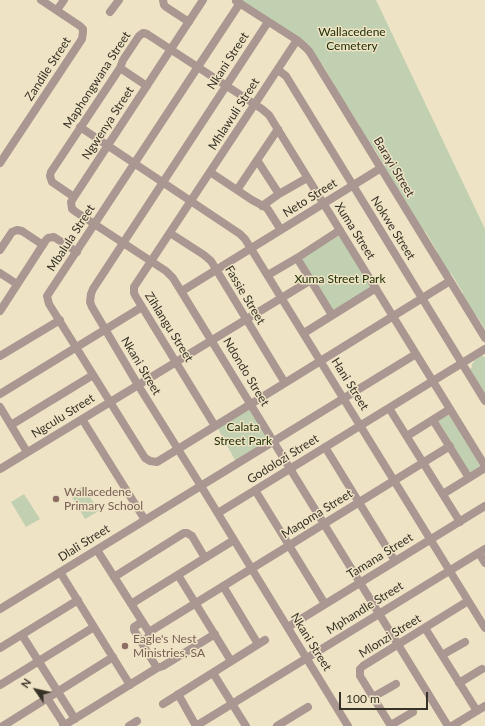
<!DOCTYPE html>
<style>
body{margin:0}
#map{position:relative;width:485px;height:726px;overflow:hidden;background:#efe3c5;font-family:Lato,sans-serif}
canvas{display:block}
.north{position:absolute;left:16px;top:670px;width:40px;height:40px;-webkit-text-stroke:3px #efe3c5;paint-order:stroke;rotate:304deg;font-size:11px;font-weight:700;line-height:16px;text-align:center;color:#373227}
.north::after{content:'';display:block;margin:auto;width:14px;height:18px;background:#373227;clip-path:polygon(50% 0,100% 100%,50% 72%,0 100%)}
.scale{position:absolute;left:339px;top:692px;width:89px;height:18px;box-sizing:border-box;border:2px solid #373227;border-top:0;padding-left:5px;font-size:12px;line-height:14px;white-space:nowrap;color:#373227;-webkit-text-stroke:3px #efe3c5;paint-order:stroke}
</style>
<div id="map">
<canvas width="485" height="726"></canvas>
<div class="north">N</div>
<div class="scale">100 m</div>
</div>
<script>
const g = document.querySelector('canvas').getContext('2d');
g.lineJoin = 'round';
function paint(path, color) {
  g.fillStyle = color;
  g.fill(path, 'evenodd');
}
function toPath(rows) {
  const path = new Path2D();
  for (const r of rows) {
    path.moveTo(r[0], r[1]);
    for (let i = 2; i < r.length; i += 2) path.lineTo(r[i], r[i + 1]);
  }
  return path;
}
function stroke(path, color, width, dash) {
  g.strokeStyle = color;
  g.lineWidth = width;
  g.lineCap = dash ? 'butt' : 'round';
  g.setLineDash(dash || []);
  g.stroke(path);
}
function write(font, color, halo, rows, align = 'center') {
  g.font = font + ' Lato,sans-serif';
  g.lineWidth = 3;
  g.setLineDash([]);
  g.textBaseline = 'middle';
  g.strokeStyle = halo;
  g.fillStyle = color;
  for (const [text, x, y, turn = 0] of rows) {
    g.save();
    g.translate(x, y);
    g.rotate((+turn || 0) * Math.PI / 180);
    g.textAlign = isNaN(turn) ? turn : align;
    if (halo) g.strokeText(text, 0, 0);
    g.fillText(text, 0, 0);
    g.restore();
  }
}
paint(toPath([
 [241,0,376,0,485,229,485,329,476,315,474,315,462,295,463,293,451,273,449,273,436,253,437,251,425,231,423,231,399,190,397,189,385,170,385,167,374,148,372,148,360,128,360,126,348,107,346,106,334,86,334,84,322,64,320,64,308,44],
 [338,236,340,236,370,285,369,289,335,310,333,310,303,262,303,258],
 [482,355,484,357,485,357,485,393,483,393,471,373,471,371,470,369,472,367,472,364,474,362,474,361],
 [250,409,268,440,236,462,217,427],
 [446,415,449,415,481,467,470,473,439,422,439,420],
 [83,486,99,511,85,519,70,494],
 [24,494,40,519,26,527,11,502]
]), '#c1d0b0');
stroke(toPath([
 [163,0,164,5,166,7,189,22],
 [203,0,74,197,71,202,72,209,76,212,166,271,173,278,448,726],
 [236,1,297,40,305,47,309,51,485,338],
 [240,3,47,296,49,304,145,458,150,461,157,462,450,281],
 [57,10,64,0],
 [110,12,119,0],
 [268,22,93,289,91,294,90,302,92,307,138,385,201,486,348,726],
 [120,68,147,86],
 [278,70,286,76,485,401],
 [80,127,240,234,245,239,485,628],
 [257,160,279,194],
 [0,163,82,39,83,32,83,29,80,26,41,0],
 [210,172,252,200,267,208,281,230],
 [237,190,278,129],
 [74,197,52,182,50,176,51,172,120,68,123,60,139,36,143,33,147,34,262,109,269,115,485,466],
 [262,206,279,194,307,178],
 [170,233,204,255,211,261,285,383],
 [0,250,12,232,17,230,22,231,43,245],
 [297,258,332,315],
 [0,273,17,284],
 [268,275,297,258,340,230],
 [182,291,381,168],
 [0,311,46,240,48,238,54,237,77,252],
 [304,333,376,288],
 [0,356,60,320],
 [0,394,142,307],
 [0,407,27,452],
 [389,408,460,522],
 [82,419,145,520],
 [433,420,469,478],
 [11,425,93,375],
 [215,426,136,297,134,293,134,287,297,40],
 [407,436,450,409],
 [325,447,395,561],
 [0,469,311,280],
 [255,490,325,604],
 [443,494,485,468],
 [218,513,485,349],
 [97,550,149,632,149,637,141,642],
 [479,553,485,563],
 [60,572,130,685],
 [178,575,231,661],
 [114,577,184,533,187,533,192,536,205,558],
 [223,586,258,644],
 [131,604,234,540],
 [0,609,416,354],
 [142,622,134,627,134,630,157,668],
 [288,627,485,506],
 [425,628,477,711],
 [149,632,450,446],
 [22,635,75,719],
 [0,648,78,600],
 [442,655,465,642],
 [213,673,246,726],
 [459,683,482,669],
 [0,685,94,627],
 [178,694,196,726],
 [373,697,396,684],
 [47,698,65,726],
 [163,704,265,640],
 [391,725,413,712],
 [3,726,113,657],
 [63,726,157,668,163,666,215,634],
 [129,726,137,721],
 [196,726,485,549],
 [277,726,308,707],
 [391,726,360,676,360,669,363,666,468,601],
 [452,726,485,706]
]), '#aa9791', 8);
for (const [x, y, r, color] of [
 [56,499,4,"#8d6e63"],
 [125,646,4,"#8d6e63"]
]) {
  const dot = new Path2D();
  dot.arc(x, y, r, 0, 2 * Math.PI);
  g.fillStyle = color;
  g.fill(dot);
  stroke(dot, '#efe3c5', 1.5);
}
write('12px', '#203005', '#efe3c5', [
 ["Wallacedene",352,32],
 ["Cemetery",352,46],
 ["Xuma Street Park",340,279],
 ["Calata",243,427],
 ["Street Park",243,441]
]);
write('12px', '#373227', '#efe3c5', [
 ["Nkani Street",228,61,-57],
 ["Zandile Street",48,69,-57],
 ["Maphongwana Street",97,80,-57],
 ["Mhlawuli Street",234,114,-57],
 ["Ngwenya Street",108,123,-57],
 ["Barayi Street",394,167,59],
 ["Neto Street",310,198,-32],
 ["Nokwe Street",393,228,58],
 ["Xuma Street",355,231,58],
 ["Mbalula Street",71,238,-57],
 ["Fassie Street",245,295,59],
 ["Zihlangu Street",169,327,58],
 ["Nkani Street",141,366,59],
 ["Ndondo Street",246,372,59],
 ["Hani Street",350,384,58],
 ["Ngculu Street",63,416,-32],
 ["Godolozi Street",283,459,-32],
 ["Maqoma Street",317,514,-32],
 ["Dlali Street",84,543,-32],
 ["Tamana Street",380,556,-32],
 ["Mphandle Street",365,608,-32],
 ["Mlonzi Street",390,636,-32],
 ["Nkani Street",311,642,58]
]);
write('12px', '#785e54', '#efe3c5', [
 ["Wallacedene",64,492],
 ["Primary School",64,506],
 ["Eagle's Nest",133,639],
 ["Ministries, SA",133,653]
], 'left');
</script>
